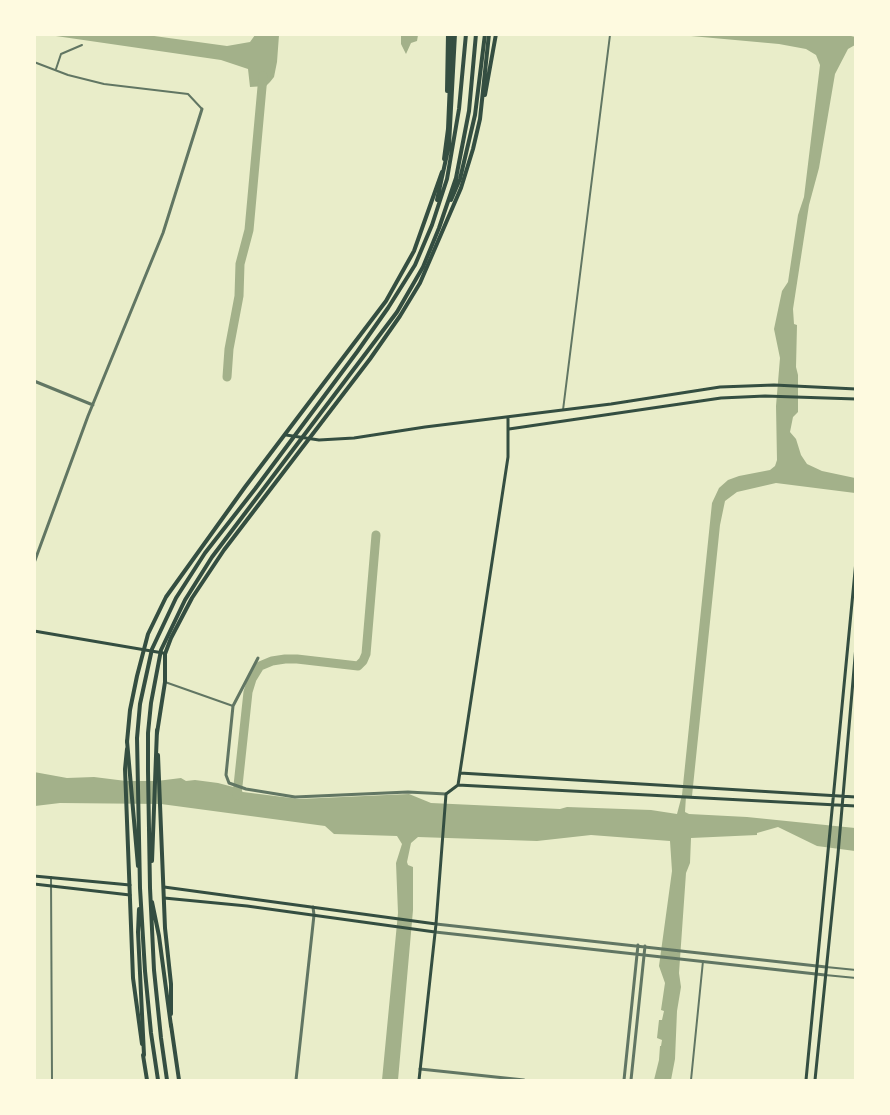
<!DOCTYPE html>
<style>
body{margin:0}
#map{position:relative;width:890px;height:1115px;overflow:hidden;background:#e9edc9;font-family:"Fira Sans Condensed",sans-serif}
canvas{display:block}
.frame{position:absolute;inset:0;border:36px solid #fefae0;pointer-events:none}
</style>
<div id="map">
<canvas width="890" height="1115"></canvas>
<div class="frame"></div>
</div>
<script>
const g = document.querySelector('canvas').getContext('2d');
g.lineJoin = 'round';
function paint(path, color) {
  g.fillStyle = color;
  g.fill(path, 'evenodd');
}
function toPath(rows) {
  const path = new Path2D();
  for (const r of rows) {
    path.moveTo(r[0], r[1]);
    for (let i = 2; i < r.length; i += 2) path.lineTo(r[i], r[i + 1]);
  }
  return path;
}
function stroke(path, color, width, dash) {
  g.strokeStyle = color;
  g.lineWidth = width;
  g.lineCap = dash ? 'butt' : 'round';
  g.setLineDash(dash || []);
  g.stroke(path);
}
paint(toPath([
 [843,34,855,37,855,45,848,49,835,74,819,168,809,205,793,309,794,324,797,325,796,367,798,375,798,412,793,417,790,432,796,439,801,455,807,464,822,471,855,478,855,493,776,483,737,492,725,501,720,525,692,796,686,796,685,812,689,814,747,817,855,828,855,851,817,846,778,827,757,833,757,835,691,838,690,863,686,873,679,973,681,987,677,1011,675,1059,671,1080,654,1080,659,1060,660,1046,661,1046,662,1040,657,1038,659,1020,662,1020,664,1011,661,1010,665,983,659,966,672,871,670,841,591,835,537,841,418,837,411,843,407,862,408,865,413,867,413,910,398,1080,382,1080,398,913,396,863,402,844,397,836,334,834,325,826,161,804,60,803,35,806,34,772,67,778,94,777,126,781,157,781,181,778,186,781,195,780,218,783,237,788,243,792,299,799,409,794,431,803,560,809,567,807,651,810,677,814,682,795,712,503,719,488,728,480,739,476,770,470,775,466,777,460,776,406,780,358,774,329,782,291,788,282,798,215,804,197,820,65,816,55,806,49,779,44,680,35],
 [49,35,147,35,227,46,250,42,255,35,279,35,277,62,274,77,270,82,266,86,250,87,248,69,221,60],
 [401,35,418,35,417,41,411,43,406,54,401,44]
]), '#a3b18a');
stroke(toPath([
 [227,377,229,349,239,296,240,264,249,230,263,76],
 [237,795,248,692,252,679,260,666,272,661,285,659,297,659,358,666,363,661,366,654,376,535]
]), '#a3b18a', 9);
stroke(toPath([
 [34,62,68,75,104,84,188,94,202,109],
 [56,69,61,54,82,45],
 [563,410,610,35],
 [165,682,233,706],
 [51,877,52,1080],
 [826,967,856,970],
 [825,975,856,978],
 [691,1080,703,961]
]), '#617663', 2);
stroke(toPath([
 [34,381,93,405],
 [34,563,88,416,163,233,202,109],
 [258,658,233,706,226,775,229,783,246,789,295,797,408,792,446,794],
 [436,924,826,967],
 [435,932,825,975],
 [420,1069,524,1080],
 [296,1080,314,915,313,907],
 [624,1080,638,945],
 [631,1080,645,946]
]), '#617663', 3);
stroke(toPath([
 [509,429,721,398,765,396,856,399],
 [286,435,319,440,354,438,425,427,611,404,720,387,774,385,856,389],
 [34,631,163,653],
 [460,773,856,797],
 [458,785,856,806],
 [34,876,130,885],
 [34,884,130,895],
 [164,887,436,924],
 [164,898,247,906,435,932],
 [419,1080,436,924,446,794,458,785,508,457,508,417],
 [806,1080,856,561],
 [815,1080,838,854,856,646]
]), '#344e41', 3);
stroke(toPath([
 [447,91,448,34],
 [485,95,496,34],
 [444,159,448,129,452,34],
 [157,733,165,682,165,654,171,638,192,598,224,550,370,359,400,316,420,283,461,188,473,149,480,119,489,34],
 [127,742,130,710,137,676,148,634,166,597,245,487,386,301,414,251,442,172],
 [127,749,125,769,133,978,142,1044],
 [158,755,165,928,171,984,171,1014],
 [171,1025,179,1080],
 [143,1055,147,1080]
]), '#344e41', 4);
stroke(toPath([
 [437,200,449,145,455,34],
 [451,200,460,179,475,115,485,34],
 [127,741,138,866],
 [152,861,157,730],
 [152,902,159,936,171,1026],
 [139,909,138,932,144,1055],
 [158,1080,151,1033,145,971,140,888,137,738,140,704,152,649,176,598,205,553,255,489,357,352,388,308,415,265,432,225,447,179,459,109,466,34],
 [167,1080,161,1038,154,970,150,888,148,771,148,733,151,703,161,650,185,600,212,557,397,312,423,267,439,228,456,178,469,111,476,34]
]), '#344e41', 4);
</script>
